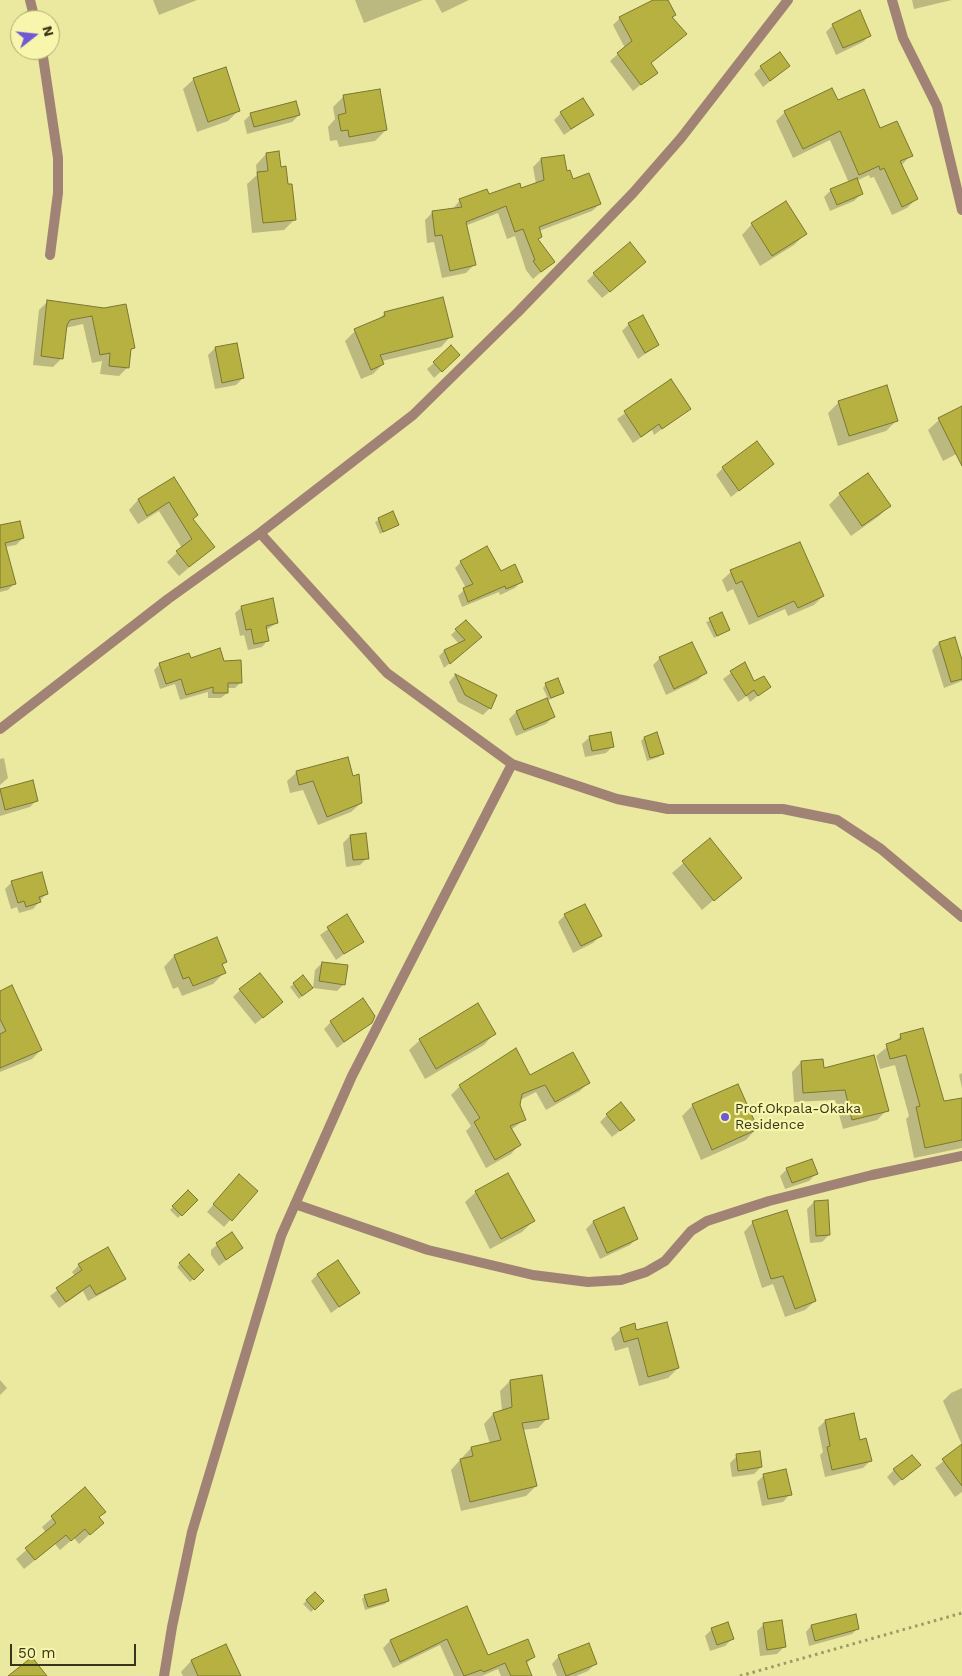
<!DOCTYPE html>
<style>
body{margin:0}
#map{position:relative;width:962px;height:1676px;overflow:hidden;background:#ebe8a0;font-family:"Work Sans",sans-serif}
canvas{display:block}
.north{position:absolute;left:10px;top:10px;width:50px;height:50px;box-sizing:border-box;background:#f8f6ad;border:1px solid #aba972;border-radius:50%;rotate:74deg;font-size:14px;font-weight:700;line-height:20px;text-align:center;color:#383619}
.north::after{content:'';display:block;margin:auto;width:18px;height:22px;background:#6f5ad4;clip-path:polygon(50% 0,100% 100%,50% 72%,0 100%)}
.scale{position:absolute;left:10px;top:1644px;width:126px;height:22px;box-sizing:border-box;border:2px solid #383619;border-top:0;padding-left:6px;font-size:15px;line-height:18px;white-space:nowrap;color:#383619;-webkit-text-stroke:4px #f8f6ad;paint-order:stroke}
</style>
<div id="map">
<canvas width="962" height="1676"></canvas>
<div class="north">N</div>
<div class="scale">50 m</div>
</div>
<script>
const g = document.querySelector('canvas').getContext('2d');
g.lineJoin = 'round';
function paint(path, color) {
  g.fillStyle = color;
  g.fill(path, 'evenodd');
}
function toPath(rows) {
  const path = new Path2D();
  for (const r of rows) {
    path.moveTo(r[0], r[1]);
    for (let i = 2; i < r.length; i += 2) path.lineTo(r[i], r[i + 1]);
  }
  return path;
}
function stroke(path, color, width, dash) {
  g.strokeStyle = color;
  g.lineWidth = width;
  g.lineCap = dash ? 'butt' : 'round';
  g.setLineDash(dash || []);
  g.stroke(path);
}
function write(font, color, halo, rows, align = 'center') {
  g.font = font + ' "Work Sans",sans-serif';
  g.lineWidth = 4.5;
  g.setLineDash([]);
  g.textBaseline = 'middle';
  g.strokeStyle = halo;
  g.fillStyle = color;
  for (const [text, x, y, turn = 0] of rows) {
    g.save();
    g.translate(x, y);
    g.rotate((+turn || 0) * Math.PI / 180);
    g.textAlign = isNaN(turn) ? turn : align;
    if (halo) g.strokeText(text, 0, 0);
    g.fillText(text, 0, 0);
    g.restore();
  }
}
paint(toPath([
 [153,0,197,0,159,15],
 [355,0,423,0,364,23],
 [435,0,469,0,442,13],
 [656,0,667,0,672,17,685,34,650,63,656,72,633,91,610,61,625,48,613,25,620,18],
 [912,0,952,0,914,9],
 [833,25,870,35,863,42,836,55,826,32],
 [789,66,763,87,754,74,761,67],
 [194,79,239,110,228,121,197,132,183,89],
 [344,96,386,130,375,141,339,147,337,140,330,141,328,127,335,119,333,107],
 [837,102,880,130,911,155,901,166,916,199,907,208,892,215,874,177,870,178,869,175,856,181,861,194,854,201,830,211,824,197,831,190,849,183,830,140,793,158,776,121,785,112],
 [561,113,592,115,564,135,554,120],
 [251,114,299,115,292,122,247,134,244,121],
 [266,154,280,168,287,185,295,219,284,230,252,233,247,184,257,175,256,165],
 [541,159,566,173,600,204,592,211,539,231,541,237,537,240,553,262,533,279,526,270,515,236,507,239,498,213,465,226,474,265,466,273,442,278,434,242,427,243,425,220,433,212,452,210,460,200,521,190,536,184,533,167],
 [752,224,805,234,794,245,760,266,742,235],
 [638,269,602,298,587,281,594,274],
 [48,301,104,310,134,347,129,352,128,367,119,376,100,374,102,361,92,363,83,324,65,328,62,358,53,367,33,365,39,310],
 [385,313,451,336,441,347,382,361,383,364,373,374,361,379,345,341,355,331,378,320],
 [629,324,658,345,638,359,622,331],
 [215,348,243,378,236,385,215,389,208,355],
 [451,362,434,378,427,369,434,363],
 [670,381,689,409,654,435,652,430,633,443,617,419],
 [839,402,897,420,886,431,838,446,828,413],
 [962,408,962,451,943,461,928,430,939,420],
 [772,464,731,497,716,475,723,468],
 [174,478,192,520,213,547,179,576,167,562,182,548,159,511,138,524,129,510,138,500],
 [840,494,890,505,879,516,851,536,829,505],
 [392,513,397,525,380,534,375,522],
 [0,527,23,538,16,545,5,547,15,583,8,590,0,592],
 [461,562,500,572,521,581,515,588,500,595,499,592,462,607,458,596,466,588,455,568],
 [731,572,823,596,814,605,788,616,785,609,749,625,733,589,727,592,722,580],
 [242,607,277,623,266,630,268,640,262,647,248,650,244,635,240,636,235,613],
 [722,616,728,630,714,638,706,622],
 [456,630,475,642,444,668,439,656,444,651,459,644,451,635],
 [939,643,962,664,962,681,944,688,932,650],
 [660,658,705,673,698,680,666,695,653,665],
 [190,660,224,662,241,682,235,688,227,688,227,693,221,698,208,698,208,692,180,700,175,684,160,689,154,670,160,664],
 [744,663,753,683,769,687,750,702,747,696,738,702,723,679],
 [455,675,496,696,490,708,483,715,458,702,449,682],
 [546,684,562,693,547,701,553,717,546,724,516,736,509,719,516,712,548,699,543,688],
 [590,737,613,746,606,753,585,757,582,744],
 [644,738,662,754,659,757,647,761,641,741],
 [4,758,8,778,0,785,0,759],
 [297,772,361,803,351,812,318,825,303,790,290,793,287,781],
 [0,791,0,790,37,800,30,807,0,816],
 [350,836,367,858,360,865,346,867,343,843],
 [710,840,740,877,702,910,672,873],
 [12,882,47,893,33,909,19,913,17,907,11,909,5,889],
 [565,915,600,936,593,943,573,953,558,922],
 [346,916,362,941,336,960,320,935],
 [216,939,226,961,221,966,224,973,213,984,182,996,178,987,173,989,164,967,174,956],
 [322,963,344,984,337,991,313,988,315,970],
 [303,977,308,991,299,999,290,987],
 [240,990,274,1009,255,1024,233,997],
 [0,992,41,1050,32,1059,0,1072],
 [331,1022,371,1022,337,1048,324,1029],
 [494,1034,484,1045,425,1079,409,1050,420,1040],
 [901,1036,943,1103,962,1099,962,1148,914,1158,906,1119,909,1116,895,1065,880,1069,876,1056],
 [515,1050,529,1077,589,1082,580,1091,546,1110,536,1092,520,1100,519,1105,525,1119,511,1130,519,1145,511,1154,486,1168,466,1131,471,1126,451,1095,460,1086],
 [801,1062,823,1070,887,1110,877,1120,843,1129,835,1100,794,1102,792,1072],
 [962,1073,962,1088,959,1075],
 [693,1105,756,1129,746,1140,701,1160,682,1116],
 [607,1115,626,1126,612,1137,600,1122],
 [787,1169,816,1174,809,1181,785,1189,780,1176],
 [232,1183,256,1191,224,1227,207,1212],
 [188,1192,196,1200,178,1218,170,1210],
 [476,1192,533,1221,522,1232,490,1249,465,1202],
 [814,1202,829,1235,822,1242,810,1243,807,1209],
 [593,1222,637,1238,630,1245,600,1259,586,1229],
 [753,1222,815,1301,805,1310,785,1317,773,1284,762,1288,744,1232],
 [219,1243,241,1248,219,1266,211,1255,211,1250],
 [189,1255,203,1270,190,1282,177,1267],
 [79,1265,124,1278,117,1285,88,1301,83,1291,59,1308,50,1296,75,1276,72,1272],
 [318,1274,358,1293,331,1313,311,1281],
 [621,1329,636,1331,678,1368,668,1378,639,1386,628,1347,615,1351,611,1338],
 [0,1380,7,1388,0,1395],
 [510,1381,548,1418,538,1428,522,1430,536,1486,526,1496,461,1511,451,1470,471,1448,490,1444,484,1424,493,1414,502,1411,500,1391],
 [962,1388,962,1445,943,1401,951,1393],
 [825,1421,859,1441,870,1461,863,1468,825,1477,820,1455,823,1452,818,1428],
 [962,1446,962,1492,955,1497,935,1468],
 [737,1456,761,1467,754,1474,732,1477,730,1463],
 [919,1465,894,1486,887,1477,894,1470],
 [764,1475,790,1494,783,1502,762,1506,757,1482],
 [85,1489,102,1523,79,1544,74,1538,60,1550,55,1544,24,1569,16,1559,46,1533,42,1527],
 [315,1593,322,1601,311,1612,303,1604],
 [365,1596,388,1601,385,1604,365,1610,362,1599],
 [466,1607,487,1656,534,1657,526,1664,531,1676,501,1676,498,1669,482,1676,454,1676,440,1645,393,1668,383,1648,390,1641],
 [764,1624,784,1647,777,1654,760,1656,757,1631],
 [811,1626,858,1628,852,1634,809,1646,806,1632],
 [712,1629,732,1639,725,1646,710,1651,705,1636],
 [226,1645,240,1676,183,1676,181,1672,191,1661],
 [559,1656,595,1664,588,1671,576,1676,557,1676,552,1664]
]), '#0003');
const building = toPath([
 [653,0,668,0,676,15,672,17,687,34,651,63,658,73,641,85,617,53,632,41,619,17,653,0],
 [860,10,871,36,843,48,832,24,860,10],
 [780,52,790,66,770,81,760,66,780,52],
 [226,67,240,111,208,122,193,78,226,67],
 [832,88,838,100,864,89,880,128,897,121,913,156,900,161,918,199,902,207,884,168,880,170,879,166,859,175,840,131,803,149,784,111,832,88],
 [380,89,387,130,349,137,348,130,341,131,338,115,346,113,343,95,380,89],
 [583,98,594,115,571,129,560,112,583,98],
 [296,101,300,115,254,127,250,113,296,101],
 [279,151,281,167,286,166,288,184,292,184,296,220,263,223,257,172,268,171,266,153,279,151],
 [564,155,567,171,570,170,573,179,589,173,601,204,539,227,542,237,538,239,555,262,541,272,533,261,535,260,523,229,515,232,506,206,466,222,476,265,450,271,442,235,435,236,432,211,462,207,459,199,487,189,489,194,520,183,521,188,544,180,541,158,564,155],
 [857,178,863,194,837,205,830,189,857,178],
 [786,201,807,234,772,256,751,223,786,201],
 [630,242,646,262,610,292,593,273,630,242],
 [443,297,453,337,380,355,384,364,371,370,354,329,385,316,384,312,443,297],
 [47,300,104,308,126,304,135,348,131,349,129,368,109,366,110,353,100,355,92,316,70,320,67,325,63,359,41,356,47,300],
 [643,315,659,345,645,353,628,323,643,315],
 [237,343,244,378,222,383,215,347,237,343],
 [451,345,460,355,442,372,433,362,451,345],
 [671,379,691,409,662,429,659,424,641,437,624,411,671,379],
 [887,385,898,421,849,436,838,401,887,385],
 [962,406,962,466,938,418,962,406],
 [757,441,774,464,739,491,722,467,757,441],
 [868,473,891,506,862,526,839,493,868,473],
 [174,477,198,515,193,519,215,547,189,567,176,551,192,539,169,502,147,516,138,499,174,477],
 [393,511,399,525,383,532,378,518,393,511],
 [20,521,24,538,5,543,16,584,0,588,0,525,20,521],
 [800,542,824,596,798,608,794,601,758,617,742,581,736,584,730,570,800,542],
 [487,546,501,571,515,564,523,582,506,589,505,586,468,602,463,588,473,584,460,561,487,546],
 [273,598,278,623,266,626,269,641,254,644,251,629,246,630,241,606,273,598],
 [722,612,730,630,717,636,709,618,722,612],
 [466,620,482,637,450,664,444,650,465,640,455,629,466,620],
 [955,637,962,660,962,679,951,682,939,642,955,637],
 [692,642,707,673,674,689,659,657,692,642],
 [220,648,224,661,241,660,242,683,228,683,228,693,213,693,213,687,186,695,181,679,166,684,159,663,189,653,191,658,220,648],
 [745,662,754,681,764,676,771,687,758,696,754,690,746,696,730,671,745,662],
 [455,674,497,695,491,709,465,695,455,674],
 [558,678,564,693,551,698,545,683,558,678],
 [547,698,555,717,524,730,516,711,547,698],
 [611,732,614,747,592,751,589,736,611,732],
 [657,732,664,754,650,758,644,737,657,732],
 [348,757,353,776,359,774,362,803,327,817,313,781,299,785,296,771,348,757],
 [33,780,38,801,5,810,0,789,33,780],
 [366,833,369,859,353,860,350,835,366,833],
 [710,838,742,878,714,901,682,861,710,838],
 [42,872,48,894,39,897,41,902,26,907,24,901,18,903,11,881,42,872],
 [585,904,602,936,581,946,564,914,585,904],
 [347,914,364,942,344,954,327,927,347,914],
 [217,937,227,962,222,964,226,973,193,986,189,977,183,979,174,955,217,937],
 [322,962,348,965,345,985,319,981,322,962],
 [260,973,283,1002,263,1018,239,989,260,973],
 [303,975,313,988,302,996,293,983,303,975],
 [12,985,42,1050,0,1068,0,1034,6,1031,0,1019,0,991,12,985],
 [363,998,375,1016,372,1023,344,1042,330,1021,363,998],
 [478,1003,496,1034,436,1069,419,1039,478,1003],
 [923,1028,944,1101,962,1098,962,1140,925,1148,916,1107,920,1106,906,1055,890,1059,886,1044,901,1039,900,1034,923,1028],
 [516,1048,530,1075,573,1052,590,1083,555,1102,545,1085,522,1094,520,1105,526,1120,510,1126,521,1145,495,1160,474,1122,480,1118,459,1085,516,1048],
 [874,1055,889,1111,852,1120,845,1090,803,1093,801,1061,823,1059,824,1068,874,1055],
 [738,1084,758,1129,712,1150,692,1104,738,1084],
 [621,1102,635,1120,620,1131,606,1114,621,1102],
 [812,1159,818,1174,792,1183,786,1168,812,1159],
 [508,1173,535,1221,501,1239,475,1191,508,1173],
 [239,1174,258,1191,232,1221,213,1204,239,1174],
 [188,1190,198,1200,182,1216,172,1206,188,1190],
 [828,1200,830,1235,816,1236,814,1201,828,1200],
 [624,1207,638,1239,607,1253,593,1221,624,1207],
 [787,1210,816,1301,795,1309,783,1276,771,1279,752,1221,787,1210],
 [232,1232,243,1248,226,1260,216,1243,232,1232],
 [108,1247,126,1279,96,1295,90,1285,66,1302,56,1288,82,1270,78,1264,108,1247],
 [189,1254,204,1270,194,1280,179,1263,189,1254],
 [338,1260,360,1293,339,1307,317,1274,338,1260],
 [667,1322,679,1368,648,1377,638,1338,624,1342,620,1328,635,1323,636,1330,667,1322],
 [542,1375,549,1419,522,1423,537,1486,470,1502,460,1459,473,1456,471,1447,501,1440,493,1413,512,1407,510,1380,542,1375],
 [854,1413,860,1440,866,1438,872,1461,832,1470,827,1447,830,1446,825,1420,854,1413],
 [962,1444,962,1486,942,1459,962,1444],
 [760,1451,762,1467,738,1471,736,1454,760,1451],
 [912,1455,921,1465,902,1480,893,1469,912,1455],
 [786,1469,792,1495,768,1499,763,1474,786,1469],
 [85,1487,106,1512,99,1517,104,1523,90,1535,85,1529,71,1541,66,1535,35,1560,25,1548,56,1523,51,1516,85,1487],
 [386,1589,389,1601,368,1607,364,1595,386,1589],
 [315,1592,324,1601,315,1610,306,1600,315,1592],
 [467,1606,488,1655,528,1639,535,1657,526,1661,532,1676,511,1676,505,1663,484,1672,481,1670,464,1676,447,1639,400,1662,390,1640,467,1606],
 [856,1614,859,1629,815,1641,811,1625,856,1614],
 [782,1620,786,1647,767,1650,763,1623,782,1620],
 [728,1622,734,1639,717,1645,711,1628,728,1622],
 [589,1643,597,1664,566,1676,558,1655,589,1643],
 [226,1644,241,1676,198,1676,191,1660,226,1644],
 [32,1657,47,1676,8,1676,32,1657]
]);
paint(building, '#b6b140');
stroke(building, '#7a7731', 1);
stroke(toPath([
 [740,1676,962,1613]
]), '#9c9964', 3, [2.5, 4]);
stroke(toPath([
 [30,0,35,20],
 [892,0,903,38,937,106,962,210],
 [42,50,58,158,58,193,50,255],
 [260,533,387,673,512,764,617,799,668,809,783,809,837,820,881,849,962,917],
 [0,729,168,599,260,533,413,415,518,312,633,193,681,138,788,0],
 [295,1204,428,1250,533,1275,588,1282,621,1280,646,1272,665,1261,691,1231,707,1221,769,1201,872,1175,962,1156],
 [164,1676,172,1627,192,1532,281,1236,352,1076,512,764]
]), '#a18375', 10);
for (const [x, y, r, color] of [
 [725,1117,5,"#6f5ad4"]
]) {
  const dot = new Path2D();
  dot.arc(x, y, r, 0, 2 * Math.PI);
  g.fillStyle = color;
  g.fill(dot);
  stroke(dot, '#f8f6ad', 2);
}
write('14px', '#383619', '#f8f6ad', [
 ["Prof.Okpala-Okaka",735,1109],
 ["Residence",735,1125]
], 'left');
</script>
